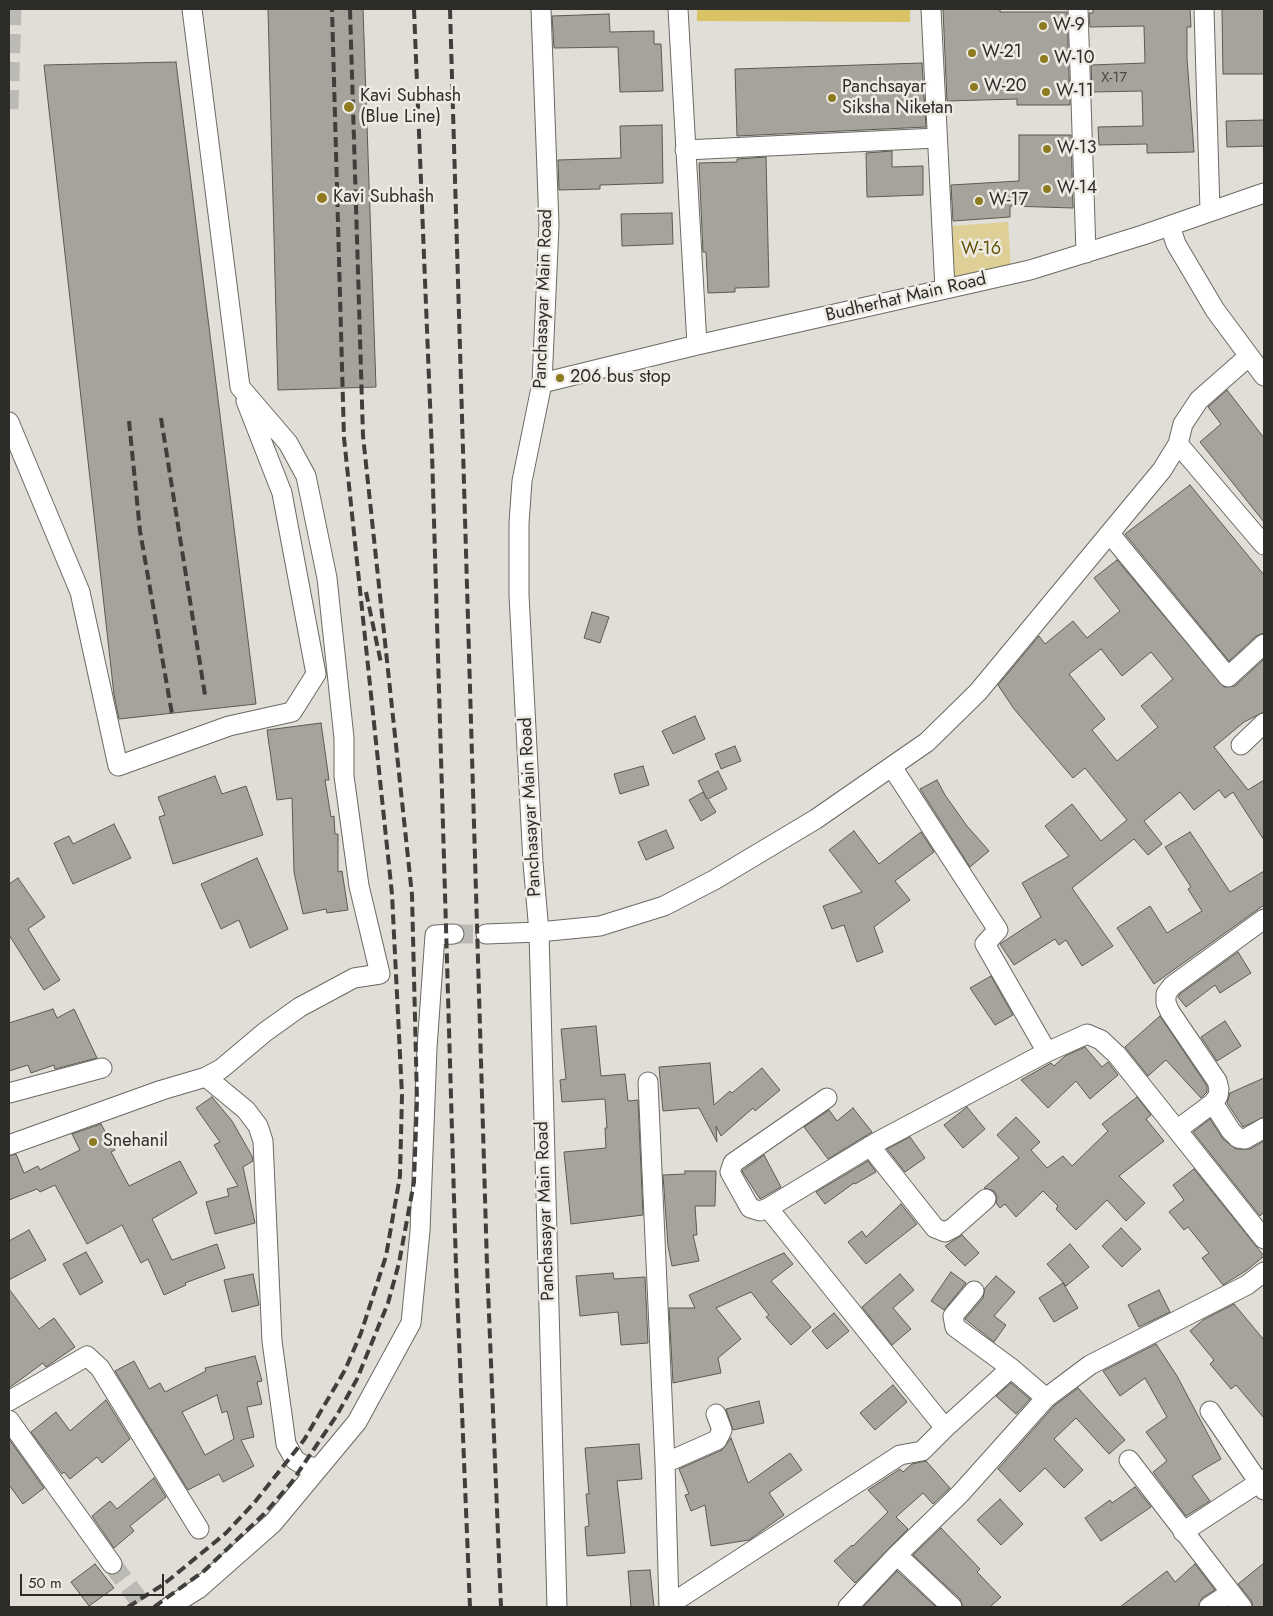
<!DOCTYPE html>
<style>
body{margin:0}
#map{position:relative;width:1273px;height:1616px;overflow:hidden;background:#e0ded7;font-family:Jost,sans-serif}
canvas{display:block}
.frame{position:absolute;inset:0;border:10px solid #2d2c29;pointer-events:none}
.scale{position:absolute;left:20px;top:1574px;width:144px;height:22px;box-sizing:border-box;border:2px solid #2d2c29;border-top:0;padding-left:6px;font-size:15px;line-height:18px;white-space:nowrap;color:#2d2c29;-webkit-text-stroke:4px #edebe4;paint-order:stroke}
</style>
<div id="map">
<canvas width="1273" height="1616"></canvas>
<div class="frame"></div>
<div class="scale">50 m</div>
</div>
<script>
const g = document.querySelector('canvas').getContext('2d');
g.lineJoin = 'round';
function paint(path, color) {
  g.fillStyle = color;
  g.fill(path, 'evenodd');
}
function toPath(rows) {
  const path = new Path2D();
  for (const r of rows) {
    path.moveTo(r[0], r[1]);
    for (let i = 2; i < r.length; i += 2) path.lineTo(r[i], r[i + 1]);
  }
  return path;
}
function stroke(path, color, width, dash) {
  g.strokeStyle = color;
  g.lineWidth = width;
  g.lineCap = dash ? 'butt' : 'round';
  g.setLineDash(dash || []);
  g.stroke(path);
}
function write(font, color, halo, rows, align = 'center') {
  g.font = font + ' Jost,sans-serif';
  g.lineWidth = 5;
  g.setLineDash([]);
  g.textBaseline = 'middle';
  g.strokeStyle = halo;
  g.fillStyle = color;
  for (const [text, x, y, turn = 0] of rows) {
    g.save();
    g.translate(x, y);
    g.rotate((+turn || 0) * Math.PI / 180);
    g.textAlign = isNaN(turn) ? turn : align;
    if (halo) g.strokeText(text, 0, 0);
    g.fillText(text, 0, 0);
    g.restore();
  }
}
paint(toPath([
 [1008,222,1011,270,950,284,951,226]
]), '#ddcf95');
paint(toPath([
 [697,9,910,9,910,22,697,21]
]), '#dac364');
const building = toPath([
 [268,9,363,9,376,387,278,390,268,9],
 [943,9,1000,9,1000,12,1067,12,1070,105,1017,105,1017,99,947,101,943,9],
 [1093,9,1190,9,1191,27,1187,27,1187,58,1194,152,1147,153,1147,144,1099,145,1098,127,1143,126,1142,91,1092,92,1091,65,1145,63,1144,26,1090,27,1089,13,1093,13,1093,9],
 [1222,9,1264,9,1264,74,1223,74,1222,9],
 [609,14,610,32,654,31,654,44,661,44,663,91,620,92,618,47,554,48,552,16,609,14],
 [176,62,256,704,119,719,114,695,44,65,176,62],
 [922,63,926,127,737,136,735,69,922,63],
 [1264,120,1264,146,1227,147,1226,121,1264,120],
 [662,125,663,183,600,185,600,189,559,190,558,160,621,158,620,126,662,125],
 [1019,135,1071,135,1073,208,1010,206,1010,217,953,221,951,185,1019,181,1019,135],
 [892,151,892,167,923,166,923,195,867,197,866,153,892,151],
 [766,157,769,287,735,288,735,292,708,293,706,252,703,252,699,163,737,162,737,159,766,157],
 [672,213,673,244,622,246,621,214,672,213],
 [1227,390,1264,438,1264,522,1200,442,1221,424,1208,407,1227,390],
 [1190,485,1264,575,1264,633,1256,636,1229,661,1125,534,1190,485],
 [1117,560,1224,687,1235,686,1264,659,1264,712,1244,722,1214,747,1248,790,1264,780,1264,840,1233,792,1225,798,1219,790,1194,810,1180,792,1144,821,1162,844,1148,855,1134,839,1072,888,1113,946,1082,966,1066,940,1059,945,1055,939,1014,965,1000,944,1041,917,1022,883,1069,856,1045,826,1072,804,1101,841,1127,820,1085,768,1073,778,1014,709,998,685,1039,636,1045,644,1073,621,1087,638,1120,611,1094,578,1117,560],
 [1101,649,1122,676,1151,652,1173,679,1141,706,1158,727,1117,761,1092,730,1105,719,1069,674,1101,649],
 [592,612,609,617,600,643,584,638,592,612],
 [695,716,705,739,673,754,662,731,695,716],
 [321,723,329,780,325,780,331,817,334,816,335,834,338,834,338,872,342,871,348,910,327,913,326,909,303,914,294,872,292,798,277,800,267,730,321,723],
 [735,746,741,761,721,769,715,754,735,746],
 [643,766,649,785,620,794,614,774,643,766],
 [718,771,727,789,708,799,716,812,701,821,689,800,703,792,707,799,698,781,718,771],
 [215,776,222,794,246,786,263,835,173,864,159,817,165,815,158,797,215,776],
 [937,780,945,795,967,826,989,851,970,867,920,789,937,780],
 [114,824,131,858,73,884,54,843,69,836,73,844,114,824],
 [666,830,674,848,646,860,638,842,666,830],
 [854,831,879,864,921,832,934,852,895,881,910,900,874,927,883,952,857,962,844,925,832,929,823,906,862,892,829,850,854,831],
 [1190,832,1230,892,1264,871,1264,905,1154,984,1117,928,1150,906,1167,933,1202,911,1188,889,1191,887,1165,847,1190,832],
 [257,858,288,929,250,948,239,920,221,929,201,884,257,858],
 [18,878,45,917,28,929,60,980,44,990,9,935,9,884,18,878],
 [1238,952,1251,973,1220,993,1215,985,1186,1007,1178,997,1180,994,1238,952],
 [991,976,1013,1015,995,1025,970,988,991,976],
 [53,1009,57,1018,74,1009,97,1058,55,1069,54,1065,31,1073,28,1065,9,1071,9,1023,53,1009],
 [1160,1016,1207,1086,1207,1092,1201,1098,1166,1060,1148,1076,1125,1047,1160,1016],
 [1225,1021,1241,1046,1217,1061,1201,1037,1225,1021],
 [596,1026,601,1076,625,1074,628,1101,638,1100,643,1215,571,1224,564,1152,606,1148,605,1128,607,1128,605,1099,562,1102,560,1080,566,1079,561,1029,596,1026],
 [1085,1047,1102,1067,1108,1062,1118,1075,1090,1099,1076,1081,1048,1108,1021,1080,1051,1063,1054,1066,1065,1056,1085,1047],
 [710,1063,714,1105,730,1091,732,1093,762,1068,780,1090,755,1111,753,1108,721,1136,716,1126,717,1142,699,1108,663,1111,659,1067,710,1063],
 [1264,1078,1264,1117,1243,1127,1227,1103,1230,1093,1264,1078],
 [212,1097,232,1121,252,1156,253,1161,243,1167,255,1223,215,1234,206,1202,229,1196,227,1189,238,1186,214,1145,220,1142,196,1108,212,1097],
 [1137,1097,1151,1115,1146,1119,1164,1141,1119,1176,1145,1203,1126,1221,1107,1200,1076,1230,1056,1209,1058,1206,1043,1191,1016,1217,1005,1204,1000,1208,996,1203,997,1197,994,1191,984,1188,1019,1158,997,1135,1016,1117,1040,1142,1031,1150,1047,1168,1063,1156,1072,1166,1108,1131,1102,1124,1137,1097],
 [967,1107,985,1129,963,1148,944,1125,967,1107],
 [853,1108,872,1132,828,1159,804,1127,829,1110,837,1121,853,1108],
 [1210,1119,1223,1139,1236,1149,1250,1149,1264,1141,1264,1212,1260,1216,1193,1132,1210,1119],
 [101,1124,115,1150,111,1152,129,1186,180,1161,197,1193,152,1219,172,1260,217,1244,225,1268,185,1283,186,1285,164,1295,148,1259,141,1263,122,1225,87,1244,55,1185,40,1192,37,1189,9,1200,9,1156,16,1154,24,1173,38,1166,40,1170,80,1150,72,1134,101,1124],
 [910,1137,925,1158,905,1172,887,1149,910,1137],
 [764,1155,781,1187,760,1199,742,1171,764,1155],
 [868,1161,876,1172,855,1184,854,1183,825,1204,816,1192,868,1161],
 [1194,1169,1264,1256,1247,1270,1223,1285,1202,1258,1209,1253,1188,1227,1184,1230,1169,1212,1184,1200,1173,1185,1194,1169],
 [685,1171,716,1171,715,1206,695,1206,697,1235,693,1235,699,1261,672,1266,668,1246,663,1175,685,1174,685,1171],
 [901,1204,917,1224,866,1264,848,1242,862,1231,866,1237,901,1204],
 [1121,1228,1141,1249,1122,1267,1102,1246,1121,1228],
 [29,1230,46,1260,9,1280,9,1241,29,1230],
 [962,1235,979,1253,965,1266,945,1246,962,1235],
 [1070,1244,1089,1267,1066,1286,1047,1264,1070,1244],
 [86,1252,103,1282,80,1295,63,1264,86,1252],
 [784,1253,793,1264,771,1281,811,1327,791,1345,766,1317,769,1315,751,1292,716,1308,741,1339,718,1358,721,1373,673,1383,669,1308,695,1308,689,1295,784,1253],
 [951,1272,966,1283,944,1310,931,1301,951,1272],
 [613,1273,614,1279,645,1277,648,1343,621,1345,618,1312,580,1316,576,1276,613,1273],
 [253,1274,259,1305,232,1312,224,1280,253,1274],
 [900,1274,914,1290,893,1308,911,1329,892,1345,862,1307,900,1274],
 [996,1276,1015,1292,994,1316,1006,1325,994,1342,965,1319,983,1298,985,1288,996,1276],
 [1063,1283,1078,1308,1054,1322,1039,1298,1063,1283],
 [9,1289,39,1329,54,1318,75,1347,46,1367,43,1363,9,1388,9,1289],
 [1159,1290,1170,1312,1139,1327,1128,1305,1159,1290],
 [1234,1304,1264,1340,1264,1418,1236,1385,1231,1389,1210,1364,1214,1360,1190,1331,1203,1320,1234,1304],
 [834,1313,849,1331,827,1349,812,1331,834,1313],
 [1156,1344,1177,1376,1221,1459,1192,1476,1210,1501,1186,1516,1153,1472,1167,1461,1146,1432,1167,1417,1145,1378,1120,1396,1103,1371,1156,1344],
 [255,1356,262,1381,257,1382,262,1404,247,1407,254,1437,241,1440,254,1466,223,1482,219,1474,188,1490,115,1371,134,1361,149,1389,160,1383,165,1392,206,1371,205,1368,255,1356],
 [217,1395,222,1413,227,1411,234,1439,205,1455,182,1412,217,1395],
 [1011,1383,1030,1399,1016,1414,996,1396,1011,1383],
 [893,1385,907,1402,875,1430,860,1413,893,1385],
 [1078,1388,1125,1440,1109,1454,1076,1418,1054,1439,1083,1470,1064,1488,1045,1468,1020,1492,998,1469,1054,1406,1078,1388],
 [106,1400,130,1439,102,1463,97,1457,70,1479,64,1472,62,1474,31,1432,56,1412,70,1431,106,1400],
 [759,1401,764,1423,733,1430,726,1409,759,1401],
 [731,1438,748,1483,790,1453,802,1470,769,1493,784,1515,749,1540,711,1546,705,1505,691,1511,685,1495,689,1494,679,1469,722,1450,731,1438],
 [9,1439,44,1488,23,1504,9,1485,9,1439],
 [639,1444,642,1479,617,1481,625,1553,587,1556,585,1527,589,1526,586,1494,589,1494,585,1448,639,1444],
 [926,1461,950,1488,933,1504,923,1493,896,1517,908,1529,855,1583,834,1561,852,1545,853,1546,888,1512,868,1490,900,1469,903,1472,912,1464,926,1461],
 [154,1478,166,1497,130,1526,134,1531,114,1548,92,1516,110,1501,117,1509,154,1478],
 [1135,1487,1151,1507,1101,1541,1085,1518,1110,1500,1112,1503,1135,1487],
 [1000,1499,1023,1524,1001,1545,977,1520,1000,1499],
 [941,1528,980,1569,977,1572,1001,1597,990,1607,963,1607,960,1599,913,1555,941,1528],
 [1264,1563,1264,1607,1253,1607,1251,1600,1238,1584,1264,1563],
 [95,1564,114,1588,89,1606,71,1582,95,1564],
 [1195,1564,1215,1590,1202,1598,1198,1607,1120,1607,1167,1571,1175,1582,1195,1564],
 [650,1570,654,1607,631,1607,628,1571,650,1570],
 [897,1571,936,1607,863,1607,897,1571]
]);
paint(building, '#a5a39c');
stroke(building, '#5b5a53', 1);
stroke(toPath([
 [9,109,12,9],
 [454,934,486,934],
 [112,1564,144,1607]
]), '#bcbab4', 19, [19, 9]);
const street = toPath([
 [541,9,549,225,542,383,522,481,519,523,519,595,533,863,539,932,557,1607],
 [678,9,697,345],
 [931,9,945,289],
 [1078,9,1086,253],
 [1204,9,1210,211],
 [685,150,937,138],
 [1170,226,1176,244,1215,310,1264,376],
 [542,383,697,345,1030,270,1143,235,1264,193],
 [9,422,80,592,118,766,229,726,292,712,316,674,282,493,246,401],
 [1178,444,1264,545],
 [1110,534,1228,677,1264,644],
 [1241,745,1264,723],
 [892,767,998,930,985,944,1047,1052],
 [486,934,539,932,600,926,664,906,714,880,816,819,927,742,978,692,1162,470,1178,444,1183,424,1199,400,1248,357],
 [206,1077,246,1110,258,1126,263,1141,272,1341,286,1444,295,1460,305,1466,318,1468],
 [648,1082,665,1463,669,1607],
 [9,1093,102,1068],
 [827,1098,733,1163,730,1172,750,1208,760,1211,768,1208,879,1141,1047,1052,1087,1034,1101,1040,1117,1055,1264,1239],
 [1213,1103,1231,1131,1238,1138,1245,1139,1264,1128],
 [1178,1129,1213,1103,1218,1096,1219,1089,1217,1081,1170,1012,1166,1003,1166,994,1172,986,1264,919],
 [9,1145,162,1090,206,1077,221,1069,265,1032,300,1007,354,978,380,974,359,886,344,776,344,738,327,578,306,476,288,443,240,387,192,9],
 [870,1146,935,1228,945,1232,953,1228,986,1199],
 [974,1291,953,1316,955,1327,1011,1368],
 [1046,1398,1090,1365,1247,1285,1264,1272],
 [9,1401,87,1356,100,1368,199,1529],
 [1210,1411,1264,1490],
 [9,1420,112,1564],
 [1129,1460,1242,1607],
 [665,1463,717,1440,722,1430,716,1414],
 [1183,1532,1264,1479],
 [897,1555,952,1607],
 [669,1605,900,1455,922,1451,945,1428,768,1208],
 [169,1607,198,1589,273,1523,357,1422,411,1323,420,1231,427,1048,435,935,454,934],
 [848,1607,897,1555,960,1494,1046,1398,1011,1368,945,1428],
 [1209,1607,1230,1593]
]);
stroke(street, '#6b6963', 21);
stroke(street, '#fff', 19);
stroke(toPath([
 [414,9,432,453,456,1266,470,1607],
 [450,9,487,1265,501,1607],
 [161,418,205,695],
 [129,421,140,531,172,714],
 [366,592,381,663],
 [128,1607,164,1584,226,1533,254,1503,304,1440,345,1370,361,1333,386,1256,400,1176,402,1095,392,894,344,438,332,9],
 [154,1607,204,1571,264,1514,291,1483,337,1415,357,1379,388,1303,399,1263,414,1182,417,1100,412,895,363,436,350,9]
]), '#403f3c', 4, [10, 5]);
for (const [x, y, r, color] of [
 [1043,26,5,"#8e7a1f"],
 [972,53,5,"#8e7a1f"],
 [1044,59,5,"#8e7a1f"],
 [974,87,5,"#8e7a1f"],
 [1046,92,5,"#8e7a1f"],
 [832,98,5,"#8e7a1f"],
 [349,107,6,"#8e7a1f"],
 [1047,149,5,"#8e7a1f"],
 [1047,189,5,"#8e7a1f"],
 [322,198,6,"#8e7a1f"],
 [979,201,5,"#8e7a1f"],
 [560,378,5,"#8e7a1f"],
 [93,1142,5,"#8e7a1f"]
]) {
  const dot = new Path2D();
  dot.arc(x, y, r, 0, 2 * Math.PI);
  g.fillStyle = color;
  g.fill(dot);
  stroke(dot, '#edebe4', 2);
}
write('15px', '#4b4a46', null, [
 ["X-17",1114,78]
]);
write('18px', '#2d2c29', '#edebe4', [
 ["W-9",1053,26],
 ["W-21",982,53],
 ["W-10",1054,59],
 ["W-20",984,87],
 ["Panchsayar",842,88],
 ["Siksha Niketan",842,109],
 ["W-11",1056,92],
 ["Kavi Subhash",360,97],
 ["(Blue Line)",360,118],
 ["W-13",1057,149],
 ["W-14",1057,189],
 ["Kavi Subhash",333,198],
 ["W-17",989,201],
 ["206 bus stop",570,378],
 ["Snehanil",103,1142]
], 'left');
write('18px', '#635306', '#edebe4', [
 ["W-16",981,250]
]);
write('18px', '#2d2c29', '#edebe4', [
 ["Budherhat Main Road",906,298,-13],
 ["Panchasayar Main Road",544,299,-88],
 ["Panchasayar Main Road",531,807,-93],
 ["Panchasayar Main Road",546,1211,-92]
]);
</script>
